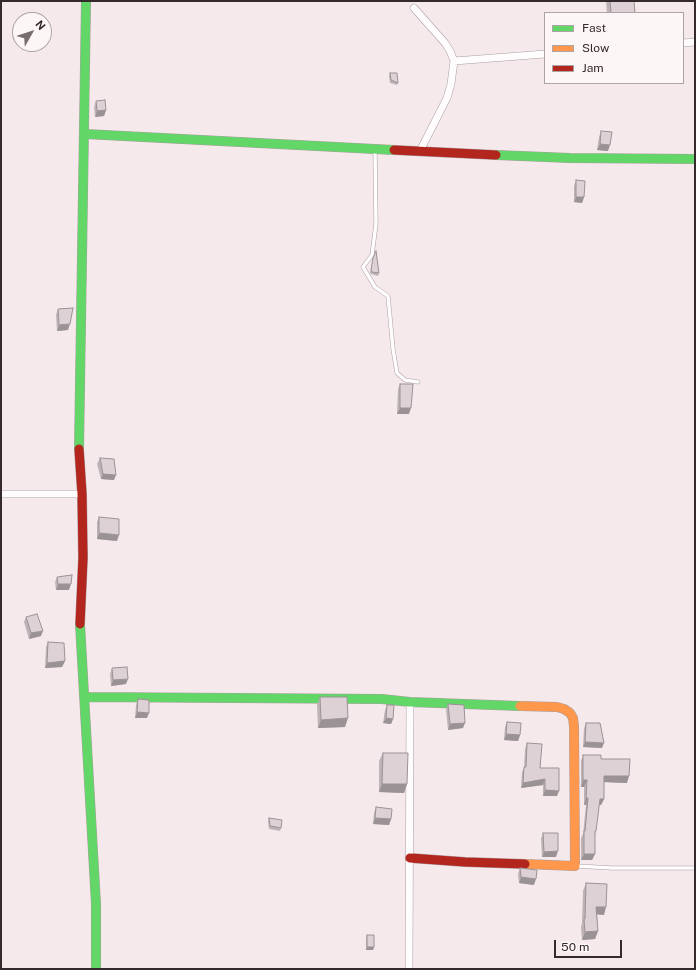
<!DOCTYPE html>
<style>
body{margin:0}
#map{position:relative;width:696px;height:970px;overflow:hidden;background:#f5e9ec;font-family:"Public Sans",sans-serif}
canvas{display:block}
.frame{position:absolute;inset:0;border:2px solid #34292b;pointer-events:none}
.legend{position:absolute;left:544px;top:12px;width:140px;height:72px;box-sizing:border-box;background:#fcf6f7;border:1px solid #aca4a5;margin:0;padding:5px 7px;list-style:none;font-size:12px;color:#34292b}
.legend li{display:flex;align-items:center;gap:8px;height:20px}
.legend b{width:20px;border:1px solid #aca4a5}
.north{position:absolute;left:12px;top:12px;width:40px;height:40px;box-sizing:border-box;background:#fcf6f7;border:1px solid #aca4a5;border-radius:50%;rotate:51deg;font-size:11px;font-weight:700;line-height:16px;text-align:center;color:#34292b}
.north::after{content:'';display:block;margin:auto;width:14px;height:18px;background:#786c6f;clip-path:polygon(50% 0,100% 100%,50% 72%,0 100%)}
.scale{position:absolute;left:554px;top:940px;width:68px;height:18px;box-sizing:border-box;border:2px solid #34292b;border-top:0;padding-left:5px;font-size:12px;line-height:14px;white-space:nowrap;color:#34292b;-webkit-text-stroke:3px #fcf6f7;paint-order:stroke}
</style>
<div id="map">
<canvas width="696" height="970"></canvas>
<div class="frame"></div>
<ul class="legend">
<li><b style="height:5px;background:#63d668"></b>Fast</li>
<li><b style="height:5px;background:#ff974d"></b>Slow</li>
<li><b style="height:5px;background:#b3261e"></b>Jam</li>
</ul>
<div class="north">N</div>
<div class="scale">50 m</div>
</div>
<script>
const g = document.querySelector('canvas').getContext('2d');
g.lineJoin = 'round';
function toPath(rows) {
  const path = new Path2D();
  for (const r of rows) {
    path.moveTo(r[0], r[1]);
    for (let i = 2; i < r.length; i += 2) path.lineTo(r[i], r[i + 1]);
  }
  return path;
}
function stroke(path, color, width, dash) {
  g.strokeStyle = color;
  g.lineWidth = width;
  g.lineCap = dash ? 'butt' : 'round';
  g.setLineDash(dash || []);
  g.stroke(path);
}
function paint(path, color) {
  g.fillStyle = color;
  g.fill(path, 'evenodd');
}
const lane = toPath([
 [375,150,376,224,372,255,363,267,375,287,388,296,393,349,397,373,405,380,418,382],
 [576,866,612,868,695,868]
]);
const street = toPath([
 [414,8,445,43,450,51,454,61,451,84,447,98,420,151],
 [683,43,695,42],
 [454,61,545,54],
 [1,494,82,494],
 [409,969,410,702]
]);
const fast = toPath([
 [85,134,394,150],
 [496,155,570,158,695,159],
 [79,449,86,1],
 [80,624,96,904,96,969],
 [85,697,382,699,410,702,520,706]
]);
const slow = toPath([
 [520,706,557,707,564,709,570,713,573,718,574,726,575,866,525,864]
]);
const jam = toPath([
 [394,150,496,155],
 [79,449,82,494,83,558,80,624],
 [410,858,465,862,525,864]
]);
stroke(lane, '#a99ea1', 4.5);
stroke(street, '#a99ea1', 8);
stroke(fast, '#a99ea1', 10);
stroke(slow, '#a99ea1', 10);
stroke(jam, '#a99ea1', 10);
stroke(lane, '#fefcfc', 3.5);
stroke(street, '#fefcfc', 7);
stroke(fast, '#63d668', 9);
stroke(slow, '#ff974d', 9);
stroke(jam, '#b3261e', 9);
paint(toPath([
 [606,1,634,1,635,13,607,13],
 [390,73,398,83,397,85,390,83,389,76],
 [96,101,106,110,104,116,95,117,94,107],
 [601,131,608,151,597,150,599,137],
 [576,180,584,197,582,203,574,202,574,186],
 [373,258,379,273,378,276,371,274,370,273],
 [58,309,68,330,57,331,56,315],
 [400,384,409,414,397,414,398,389],
 [100,458,114,480,101,479,97,464],
 [99,517,117,541,97,539,97,522],
 [57,577,69,590,56,590,55,582],
 [26,617,41,636,29,639,24,622],
 [48,642,65,661,62,667,45,668,46,647],
 [112,668,126,684,111,686,110,674],
 [320,697,345,727,318,728,317,705],
 [138,699,147,718,135,718,136,705],
 [448,704,463,728,448,730,446,710],
 [387,705,393,719,391,724,383,723,385,710],
 [507,722,520,735,518,741,504,740,505,727],
 [586,723,602,748,583,747,584,728],
 [527,743,540,768,557,796,543,796,543,785,521,788,522,772,524,768,525,749],
 [383,753,407,784,404,793,379,792,379,761],
 [583,755,601,759,627,783,604,782,604,799,601,805,599,805,595,836,595,854,592,860,581,860,581,838,583,834,586,805,584,805,584,787,581,787,581,761],
 [376,807,391,819,389,825,373,824,374,813],
 [269,818,281,828,280,831,269,829,268,821],
 [543,833,556,857,542,857,541,839],
 [520,868,534,885,519,883,518,874],
 [586,883,604,915,597,914,598,931,595,939,582,940,581,927,582,923,583,891],
 [367,935,374,947,373,950,366,950,366,938]
]), '#beb4b7');
paint(toPath([
 [106,110,104,116,95,117,97,111],
 [600,144,610,145,608,151,597,150],
 [576,197,584,197,582,203,574,202],
 [70,324,68,330,57,331,59,325],
 [400,408,411,408,409,414,397,414],
 [103,474,116,475,114,480,101,479],
 [99,533,119,535,117,541,97,539],
 [58,584,71,584,69,590,56,590],
 [43,631,41,636,29,639,31,633],
 [65,661,62,667,45,668,47,663],
 [128,679,126,684,111,686,113,680],
 [137,712,149,713,147,718,135,718],
 [348,718,345,727,318,728,321,720],
 [386,718,393,719,391,724,383,723],
 [465,723,463,728,448,730,450,724],
 [506,734,520,735,518,741,504,740],
 [585,742,604,743,602,748,583,747],
 [604,776,629,776,627,783,602,782],
 [545,779,543,785,521,788,523,783],
 [583,780,587,780,584,787,581,787],
 [382,784,407,784,404,793,379,792],
 [545,790,559,791,557,796,543,796],
 [586,798,588,798,586,805,584,805],
 [600,799,604,799,601,805,598,805],
 [375,818,391,819,389,825,373,824],
 [558,851,556,857,542,857,544,852],
 [584,854,595,854,592,860,581,860],
 [521,877,536,879,534,885,519,883],
 [596,907,606,907,604,915,593,914],
 [598,931,595,939,582,940,585,932],
 [367,947,374,947,373,950,366,950]
]), '#9b9295');
const building = toPath([
 [610,1,634,1,635,13,611,13,610,1],
 [390,73,397,73,398,83,391,80,390,73],
 [105,100,106,110,97,111,96,101,105,100],
 [601,131,612,132,610,145,600,144,601,131],
 [576,180,585,181,584,197,576,197,576,180],
 [376,251,379,273,372,272,371,270,373,258,376,251],
 [73,308,70,324,59,325,58,309,73,308],
 [400,384,413,384,411,408,400,408,400,384],
 [100,458,114,459,116,475,103,474,100,458],
 [99,517,119,519,119,535,99,533,99,517],
 [72,575,71,584,58,584,57,577,72,575],
 [37,614,43,631,31,633,26,617,37,614],
 [48,642,64,643,65,661,47,663,48,642],
 [127,667,128,679,113,680,112,668,127,667],
 [320,697,347,697,348,718,321,720,320,697],
 [138,699,149,700,149,713,137,712,138,699],
 [448,704,464,705,465,723,450,724,448,704],
 [387,705,394,705,393,719,386,718,387,705],
 [507,722,521,723,520,735,506,734,507,722],
 [586,723,600,723,604,743,585,742,586,723],
 [527,743,542,744,540,768,559,768,559,791,545,790,545,779,523,783,524,767,526,767,527,743],
 [383,753,408,753,407,784,382,784,383,753],
 [583,755,601,755,601,759,630,759,629,776,604,776,604,799,600,799,596,831,595,831,595,854,584,854,584,831,585,831,588,798,586,798,587,780,583,780,583,755],
 [376,807,392,809,391,819,375,818,376,807],
 [269,818,282,820,281,828,270,826,269,818],
 [543,833,558,833,558,851,544,852,543,833],
 [520,868,537,870,536,879,521,877,520,868],
 [586,883,607,884,606,907,596,907,598,931,585,932,584,919,585,919,586,883],
 [367,935,374,935,374,947,367,947,367,935]
]);
paint(building, '#ddd1d5');
stroke(building, '#9b9295', 1);
</script>
